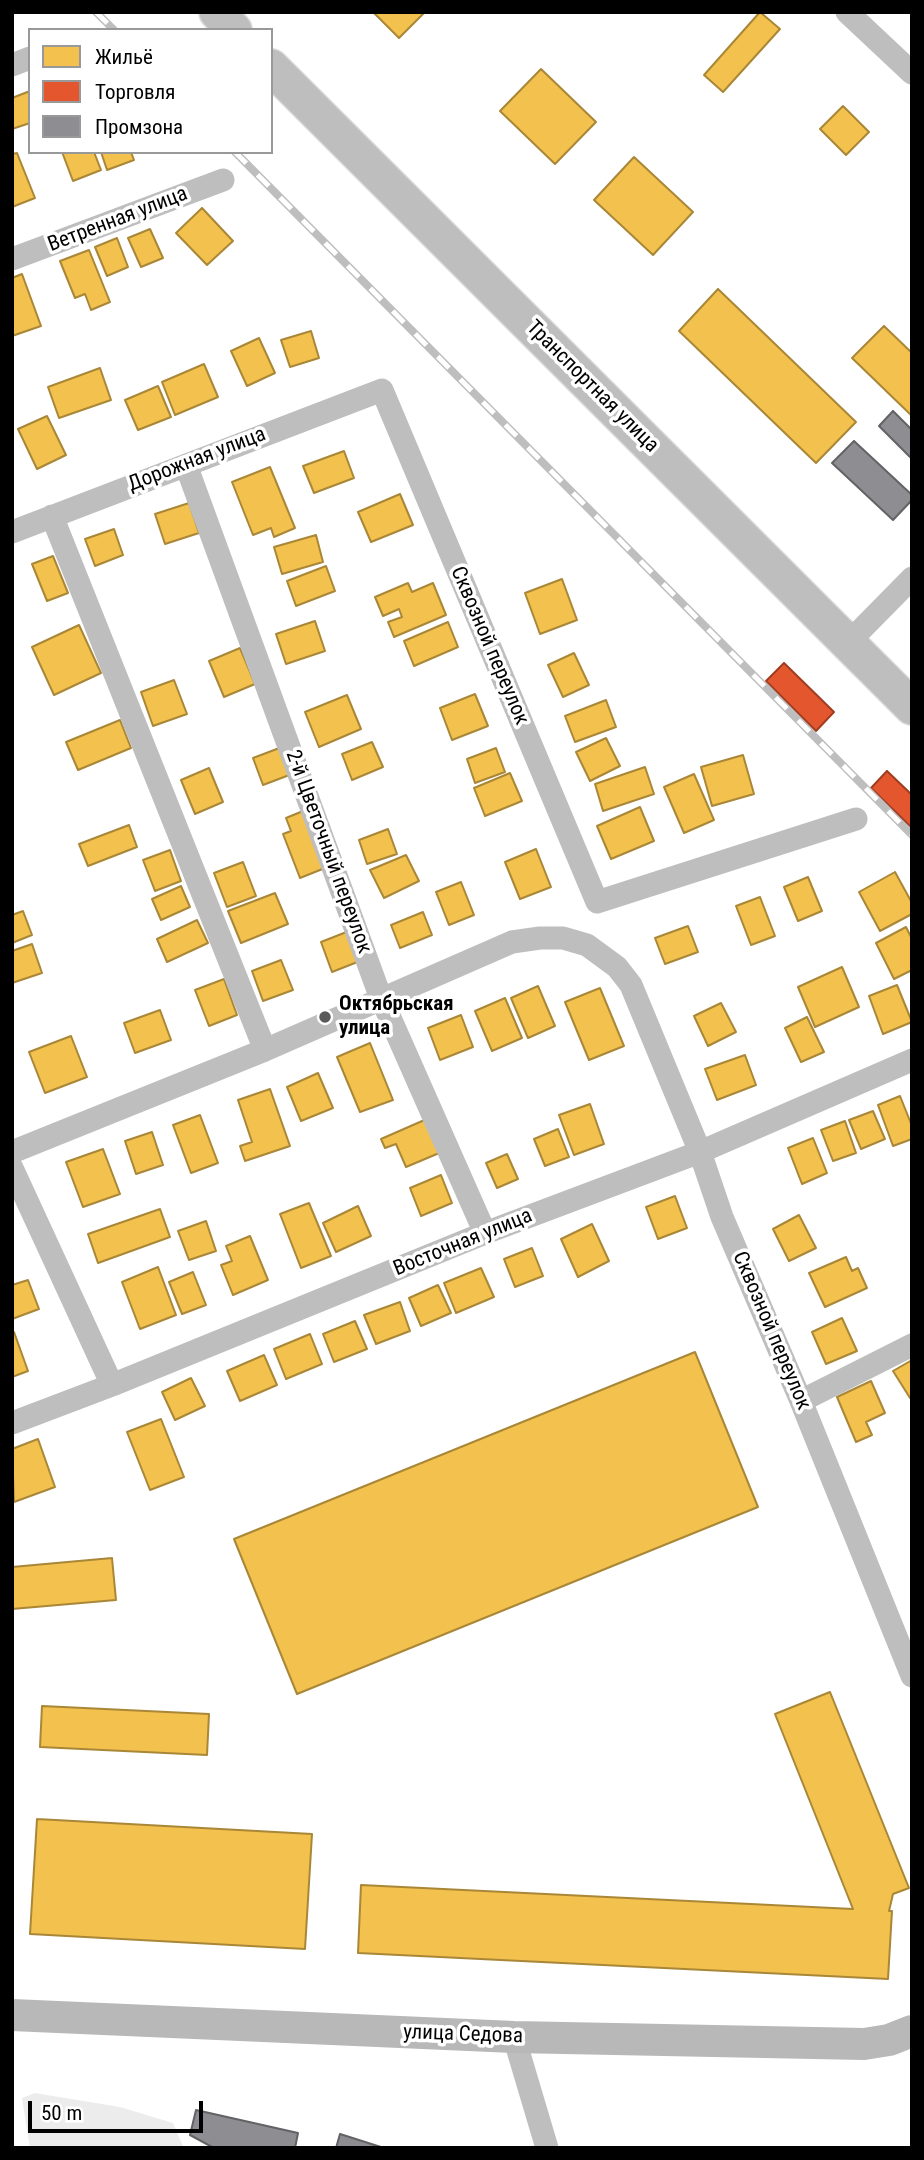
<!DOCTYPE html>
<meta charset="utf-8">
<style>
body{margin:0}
#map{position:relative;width:924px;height:2160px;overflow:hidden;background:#fff;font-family:"Roboto Condensed",sans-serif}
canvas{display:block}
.frame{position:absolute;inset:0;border:14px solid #000;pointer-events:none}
.legend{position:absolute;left:28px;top:28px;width:245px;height:126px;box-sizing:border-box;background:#fff;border:2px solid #999;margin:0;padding:9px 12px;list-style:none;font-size:21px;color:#000}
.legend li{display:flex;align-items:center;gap:14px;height:35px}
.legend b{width:35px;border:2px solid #999}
.scale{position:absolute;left:28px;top:2101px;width:175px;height:32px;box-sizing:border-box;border:4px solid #000;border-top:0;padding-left:9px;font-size:21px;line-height:24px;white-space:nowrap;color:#000;-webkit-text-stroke:5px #fff;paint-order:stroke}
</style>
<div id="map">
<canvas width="924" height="2160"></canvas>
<div class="frame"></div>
<ul class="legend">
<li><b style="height:19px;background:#f2c14e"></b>Жильё</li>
<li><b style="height:19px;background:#e4572e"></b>Торговля</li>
<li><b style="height:19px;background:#8d8d92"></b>Промзона</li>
</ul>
<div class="scale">50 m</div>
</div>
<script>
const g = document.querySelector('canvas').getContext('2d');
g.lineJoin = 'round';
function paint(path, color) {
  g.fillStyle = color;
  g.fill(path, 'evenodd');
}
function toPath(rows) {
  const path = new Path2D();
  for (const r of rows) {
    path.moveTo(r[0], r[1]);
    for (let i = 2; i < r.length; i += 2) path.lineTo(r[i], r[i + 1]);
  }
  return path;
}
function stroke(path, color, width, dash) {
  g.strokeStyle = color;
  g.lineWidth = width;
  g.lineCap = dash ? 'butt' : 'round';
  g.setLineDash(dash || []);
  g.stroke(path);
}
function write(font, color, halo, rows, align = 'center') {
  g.font = font + ' "Roboto Condensed",sans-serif';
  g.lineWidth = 7;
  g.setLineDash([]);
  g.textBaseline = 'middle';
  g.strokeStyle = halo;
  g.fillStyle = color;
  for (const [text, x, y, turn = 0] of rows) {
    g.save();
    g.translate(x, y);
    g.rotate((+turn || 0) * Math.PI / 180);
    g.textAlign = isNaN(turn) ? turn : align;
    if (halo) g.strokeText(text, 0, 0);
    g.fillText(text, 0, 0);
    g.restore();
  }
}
paint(toPath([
 [35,2093,120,2107,173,2123,183,2146,30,2148,22,2098]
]), '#ececec');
const homes = toPath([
 [373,12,425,12,399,38,373,12],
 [760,12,780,29,723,92,704,75,760,12],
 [541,69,596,122,555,164,500,111,541,69],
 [30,91,30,123,12,129,12,98,30,91],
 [843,106,869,132,846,155,820,129,843,106],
 [62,152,94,152,101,170,73,181,62,152],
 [101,152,131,152,134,160,107,170,101,152],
 [17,153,35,198,12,207,12,154,17,153],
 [634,157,693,212,653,255,594,200,634,157],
 [202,208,233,241,207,265,176,233,202,208],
 [150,229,163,258,141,267,128,238,150,229],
 [117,238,128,267,107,276,95,247,117,238],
 [89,250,110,302,91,310,85,294,75,298,60,261,89,250],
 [22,274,41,326,12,336,12,278,22,274],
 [718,289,856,422,816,463,679,331,718,289],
 [884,326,912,353,912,416,852,358,884,326],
 [311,331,319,358,290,367,281,340,311,331],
 [259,338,275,373,247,386,231,351,259,338],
 [204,364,218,397,175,415,162,382,204,364],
 [100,368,111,400,59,418,48,387,100,368],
 [158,386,171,417,138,430,125,400,158,386],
 [47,416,66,455,37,469,18,429,47,416],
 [344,451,354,478,314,493,303,466,344,451],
 [270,467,295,528,274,537,271,528,253,535,232,482,270,467],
 [400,494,413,525,371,542,358,512,400,494],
 [189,503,199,533,165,544,155,514,189,503],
 [114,529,123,555,95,566,85,539,114,529],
 [316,535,323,562,282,574,274,547,316,535],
 [53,556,68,593,47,601,32,564,53,556],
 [326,566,335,591,296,606,287,581,326,566],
 [562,579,577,620,540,634,525,593,562,579],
 [408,583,412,592,433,583,446,615,394,637,388,622,402,617,399,609,383,616,375,597,408,583],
 [315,621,325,651,286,664,276,634,315,621],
 [448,622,458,647,414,666,404,641,448,622],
 [79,625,101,673,54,695,32,647,79,625],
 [240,648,255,684,224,697,209,661,240,648],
 [574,653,589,685,563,697,548,665,574,653],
 [174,680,187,714,153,726,141,692,174,680],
 [475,694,488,726,452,740,440,708,475,694],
 [347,695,361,729,319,747,305,712,347,695],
 [606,700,616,727,575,742,565,716,606,700],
 [120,720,131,748,78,770,66,742,120,720],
 [606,738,620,766,590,781,576,752,606,738],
 [372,742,383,767,352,780,342,754,372,742],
 [282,747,292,774,263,785,253,758,282,747],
 [496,748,505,772,475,783,467,759,496,748],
 [743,755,754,794,712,806,701,767,743,755],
 [645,767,654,794,603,811,595,784,645,767],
 [209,768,223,802,195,814,181,780,209,768],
 [510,773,522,801,485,816,474,788,510,773],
 [694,774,714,820,684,833,664,787,694,774],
 [640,807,654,841,611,859,597,826,640,807],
 [303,811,325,868,300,878,283,834,291,831,286,818,303,811],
 [129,825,137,847,88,866,79,844,129,825],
 [388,829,397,854,367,864,359,840,388,829],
 [536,849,551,887,520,899,505,862,536,849],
 [170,850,181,881,155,891,143,860,170,850],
 [406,855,419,881,384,898,370,870,406,855],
 [243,862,256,896,227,907,214,873,243,862],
 [895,872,912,903,912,914,880,931,859,892,895,872],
 [808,877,822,911,798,921,784,887,808,877],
 [461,882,474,915,449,925,436,892,461,882],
 [181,886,190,907,161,920,152,899,181,886],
 [275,893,288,924,241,943,228,911,275,893],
 [760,897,775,936,751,945,736,906,760,897],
 [23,911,32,935,12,943,12,915,23,911],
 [423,912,432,935,400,948,391,925,423,912],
 [197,920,208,943,167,962,157,939,197,920],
 [688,926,698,952,665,964,655,938,688,926],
 [906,927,912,939,912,970,894,979,876,943,906,927],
 [349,931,360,961,332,972,321,942,349,931],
 [32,944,42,973,12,983,12,951,32,944],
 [281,960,293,990,263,1001,252,971,281,960],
 [842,967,859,1007,815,1027,798,987,842,967],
 [224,979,237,1015,209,1026,195,990,224,979],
 [897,985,912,1022,883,1034,869,996,897,985],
 [538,986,555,1026,528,1038,511,998,538,986],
 [600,988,624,1046,589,1060,565,1002,600,988],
 [505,998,522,1038,492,1051,475,1011,505,998],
 [721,1003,736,1032,708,1046,694,1016,721,1003],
 [160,1010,171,1040,135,1053,124,1023,160,1010],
 [461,1015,473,1047,440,1060,428,1028,461,1015],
 [807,1017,824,1052,801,1062,785,1028,807,1017],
 [71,1036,87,1077,45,1093,29,1052,71,1036],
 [370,1043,393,1100,360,1112,337,1057,370,1043],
 [745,1055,756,1085,717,1100,705,1069,745,1055],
 [318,1073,333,1108,301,1121,287,1087,318,1073],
 [270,1089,290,1146,245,1161,240,1146,252,1142,238,1100,270,1089],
 [900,1096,912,1126,912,1139,893,1146,878,1105,900,1096],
 [590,1104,604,1144,574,1155,559,1115,590,1104],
 [873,1111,885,1139,861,1149,849,1120,873,1111],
 [200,1115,218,1163,191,1173,173,1125,200,1115],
 [429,1118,444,1151,406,1167,396,1144,385,1148,381,1139,429,1118],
 [845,1121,856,1153,833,1161,821,1130,845,1121],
 [558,1129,569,1157,545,1166,534,1139,558,1129],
 [152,1132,163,1165,136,1174,125,1141,152,1132],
 [813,1138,827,1173,802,1184,788,1148,813,1138],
 [103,1149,120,1194,83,1207,66,1162,103,1149],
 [507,1154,518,1179,497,1188,486,1163,507,1154],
 [441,1175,452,1203,421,1216,410,1188,441,1175],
 [675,1196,687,1228,658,1239,646,1207,675,1196],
 [309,1203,331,1256,301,1268,280,1214,309,1203],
 [358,1206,371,1236,336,1252,323,1223,358,1206],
 [160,1209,170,1237,98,1263,88,1234,160,1209],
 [799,1215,816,1248,789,1261,773,1229,799,1215],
 [206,1221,216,1251,189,1260,178,1231,206,1221],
 [592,1224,609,1261,578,1277,561,1239,592,1224],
 [250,1236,268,1280,233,1295,221,1265,232,1261,226,1246,250,1236],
 [532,1248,543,1276,515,1287,504,1259,532,1248],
 [846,1257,852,1271,858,1268,867,1288,825,1307,809,1273,846,1257],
 [158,1267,176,1315,140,1329,122,1282,158,1267],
 [481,1268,494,1297,456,1313,444,1283,481,1268],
 [193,1272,206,1305,182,1314,169,1282,193,1272],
 [28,1280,39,1309,12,1319,12,1285,28,1280],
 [438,1285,451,1313,421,1326,409,1298,438,1285],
 [400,1302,410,1331,376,1344,364,1315,400,1302],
 [842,1318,857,1351,826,1364,812,1332,842,1318],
 [355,1321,367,1349,334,1362,323,1334,355,1321],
 [14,1332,28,1371,12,1377,12,1333,14,1332],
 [310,1334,322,1364,286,1379,274,1349,310,1334],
 [695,1352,758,1507,297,1694,234,1539,695,1352],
 [264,1355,277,1385,240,1401,227,1371,264,1355],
 [912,1360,912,1397,910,1398,893,1371,912,1360],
 [191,1378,205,1406,175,1420,162,1392,191,1378],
 [871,1381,885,1413,866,1422,872,1435,856,1442,837,1397,871,1381],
 [161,1419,184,1477,150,1490,127,1432,161,1419],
 [38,1439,55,1487,14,1502,12,1449,38,1439],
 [112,1558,116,1600,12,1609,12,1567,112,1558],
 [830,1692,909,1888,893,1894,889,1911,892,1911,888,1979,358,1953,361,1885,853,1909,775,1714,830,1692],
 [42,1706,209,1714,207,1755,40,1747,42,1706],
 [37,1819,312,1834,305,1949,30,1934,37,1819]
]);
paint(homes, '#f2c14e');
stroke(homes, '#a98737', 2);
const shops = toPath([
 [784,663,834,712,816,731,766,681,784,663],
 [887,771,912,795,912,828,871,788,887,771]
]);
paint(shops, '#e4572e');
stroke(shops, '#a03d20', 2);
const industry = toPath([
 [893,411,912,430,911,458,879,426,893,411],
 [854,441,912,495,912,500,893,520,832,463,854,441],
 [196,2110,298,2133,295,2148,214,2148,190,2135,196,2110],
 [340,2134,384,2148,336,2148,340,2134]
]);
paint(industry, '#8d8d92');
stroke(industry, '#636366', 2);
const primary = toPath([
 [217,12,234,30],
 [271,67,912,707]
]);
stroke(primary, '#dbdbdb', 38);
stroke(toPath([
 [847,12,912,73],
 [12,65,30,58],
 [12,259,223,180],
 [186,465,379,993,485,1233],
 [52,516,265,1050],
 [12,532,382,390,597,902,856,819],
 [848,643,912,578],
 [12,1152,265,1050,512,942,540,938,563,938,587,945,617,967,631,985,700,1152,722,1217,801,1401,912,1676],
 [12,1168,112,1385],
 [801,1401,912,1345],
 [12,1423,112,1385,485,1233,700,1152,912,1060],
 [514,2037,547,2148]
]), '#bebebe', 23);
stroke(toPath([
 [12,2015,514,2037,864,2044,889,2040,912,2031]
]), '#b8b8b8', 32);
stroke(primary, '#bebebe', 35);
stroke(toPath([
 [479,950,511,937,538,932,564,932,587,940],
 [277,1038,386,990],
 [12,1157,329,1028,514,947,539,943,562,943,583,949,613,970,627,987,695,1154,718,1219,912,1688],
 [761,1295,912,1657]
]), '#bebebe', 2);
const rail = toPath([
 [96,12,114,30],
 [235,152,912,835]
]);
stroke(rail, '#bebebe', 8);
stroke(rail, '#fff', 5, [16]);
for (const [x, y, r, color] of [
 [325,1017,7,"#595959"]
]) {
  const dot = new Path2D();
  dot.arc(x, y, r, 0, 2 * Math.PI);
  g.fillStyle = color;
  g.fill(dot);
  stroke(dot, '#fff', 2.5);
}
write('21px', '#000', '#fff', [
 ["Ветренная улица",118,220,-21],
 ["Транспортная улица",592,387,45],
 ["Дорожная улица",197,460,-21],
 ["Сквозной переулок",489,646,67],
 ["2-й Цветочный переулок",328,852,70],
 ["Восточная улица",463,1243,-22],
 ["Сквозной переулок",771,1331,67],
 ["улица Седова",463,2035,2]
]);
write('bold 21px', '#000', '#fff', [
 ["Октябрьская",339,1005],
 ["улица",339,1029]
], 'left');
</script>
